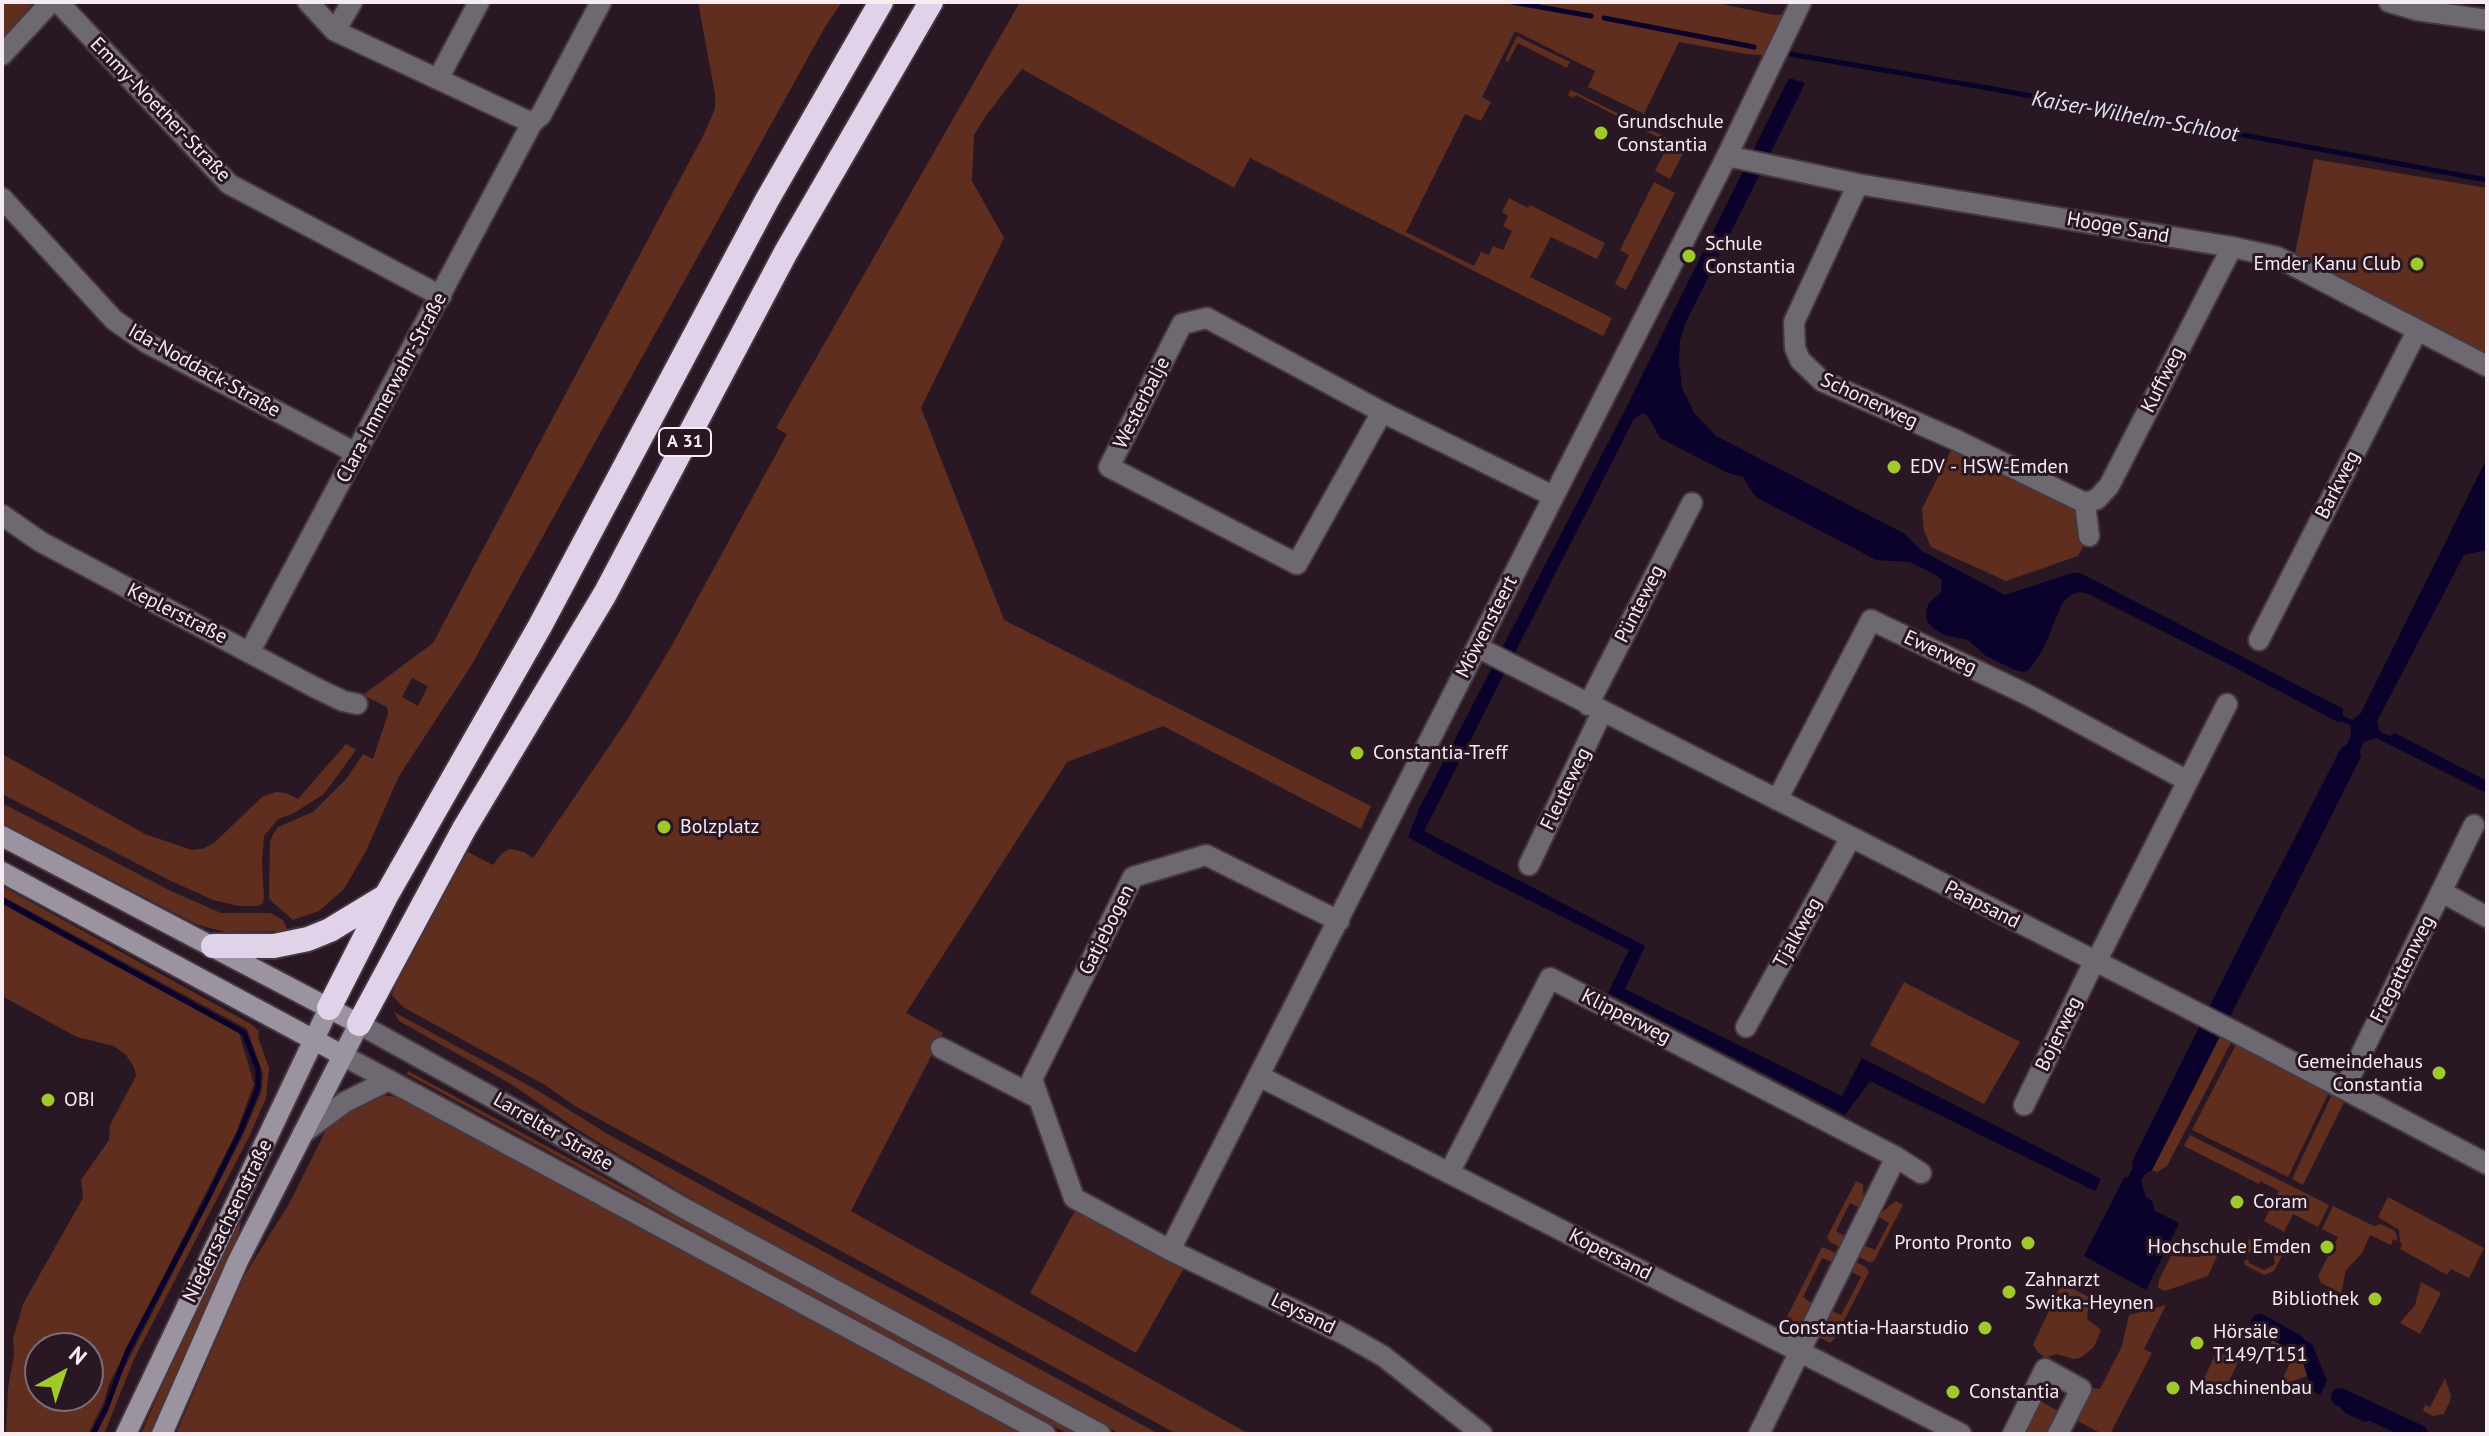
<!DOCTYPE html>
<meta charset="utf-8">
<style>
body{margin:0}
#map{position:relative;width:2489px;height:1436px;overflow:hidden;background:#291823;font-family:"PT Sans",sans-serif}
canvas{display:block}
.frame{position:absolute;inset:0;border:4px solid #f8ecf3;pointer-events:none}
.north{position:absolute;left:24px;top:1332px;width:80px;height:80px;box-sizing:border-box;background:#291823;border:2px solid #7c6d76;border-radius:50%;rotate:40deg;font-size:22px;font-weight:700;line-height:32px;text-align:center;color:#f8ecf3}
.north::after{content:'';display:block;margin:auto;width:28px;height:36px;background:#a0c92b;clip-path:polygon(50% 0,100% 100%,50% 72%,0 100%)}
</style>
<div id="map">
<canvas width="2489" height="1436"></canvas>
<div class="frame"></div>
<div class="north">N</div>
</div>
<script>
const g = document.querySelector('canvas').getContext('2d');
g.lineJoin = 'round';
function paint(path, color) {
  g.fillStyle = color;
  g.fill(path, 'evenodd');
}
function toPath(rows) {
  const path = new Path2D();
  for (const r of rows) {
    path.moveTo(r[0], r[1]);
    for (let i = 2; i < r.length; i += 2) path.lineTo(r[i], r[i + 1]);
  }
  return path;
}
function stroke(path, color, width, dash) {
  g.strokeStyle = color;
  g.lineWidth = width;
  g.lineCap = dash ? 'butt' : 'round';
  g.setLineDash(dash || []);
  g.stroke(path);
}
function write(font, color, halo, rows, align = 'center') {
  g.font = font + ' "PT Sans",sans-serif';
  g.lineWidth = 6;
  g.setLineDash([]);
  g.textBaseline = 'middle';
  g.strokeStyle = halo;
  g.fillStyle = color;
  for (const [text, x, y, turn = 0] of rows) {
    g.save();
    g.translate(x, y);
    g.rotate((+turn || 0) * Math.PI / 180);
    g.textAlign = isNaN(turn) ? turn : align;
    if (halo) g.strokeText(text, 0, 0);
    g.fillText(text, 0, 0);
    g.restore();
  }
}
paint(toPath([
 [2,2,34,2,4,36,2,33],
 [698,2,842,2,825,27,471,666,399,776,366,851,344,889,319,911,293,920,269,899,270,842,273,834,278,827,313,812,347,778,363,754,373,759,388,714,387,707,363,695,433,643,704,134,715,109,715,94],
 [412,678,428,686,418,706,402,697],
 [1020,2,1712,2,1774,15,1795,13,1774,56,1746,54,1679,42,1644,114,1588,87,1595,71,1515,31,1482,97,1491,102,1481,121,1465,114,1406,232,1474,266,1481,252,1489,255,1493,246,1503,250,1512,231,1503,226,1508,216,1502,212,1509,198,1528,208,1530,205,1605,243,1597,259,1551,237,1530,277,1612,318,1603,336,1250,158,1234,188,1022,69,985,117,974,135,972,181,1004,238,921,408,1004,620,1371,806,1361,829,1163,726,1067,762,906,1013,943,1033,851,1211,1249,1434,1177,1434,575,1106,545,1085,403,1007,392,995,398,978,464,850,493,865,502,853,510,849,524,852,533,858,627,720,671,647,787,434,776,428],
 [1517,36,1570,62,1567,68,1518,43,1508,62,1505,60],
 [1571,90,1679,144,1683,153,1670,179,1655,171,1669,143,1576,95,1573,98,1568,95],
 [2314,159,2487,188,2487,357,2293,264],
 [1654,182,1675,193,1626,290,1615,284,1629,255,1620,250],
 [1956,440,2085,503,2089,536,2078,556,2006,581,1931,547,1924,531,1922,509],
 [346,744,356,750,324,794,294,813,278,819,264,836,262,863,264,897,263,903,258,906,239,906,213,900,169,880,2,794,2,754,145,834,192,850,202,849,214,843,262,797,276,792,286,793,298,799],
 [2,803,171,891,221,913,270,913,283,920,288,931,226,932,198,925,2,823],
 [2,886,251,1024,259,1031,258,1037,269,1068,266,1098,250,1135,134,1359,104,1434,97,1434,115,1386,242,1137,261,1093,263,1074,247,1029,2,896],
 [2,904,239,1033,254,1084,236,1133,109,1384,104,1402,88,1434,6,1434,8,1388,14,1355,13,1339,23,1304,83,1198,81,1180,109,1140,110,1125,136,1076,134,1067,126,1055,114,1046,77,1037,2,996],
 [40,1348,88,1348,88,1396,40,1396],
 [1904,982,2020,1042,1984,1104,1870,1045],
 [394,1012,537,1090,611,1136,1159,1434,1120,1434,708,1209,575,1128,511,1084,399,1021],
 [2224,1027,2236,1033,2167,1166,2157,1172,2152,1170],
 [2241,1035,2333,1084,2288,1177,2192,1130],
 [408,1071,1077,1434,1068,1434,835,1308,407,1074],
 [2336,1086,2349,1092,2303,1185,2292,1179],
 [383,1095,406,1099,1022,1434,176,1434,243,1278,290,1202,326,1130,344,1110],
 [2190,1135,2329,1205,2318,1227,2293,1214,2284,1232,2264,1221,2279,1191,2260,1181,2259,1184,2184,1146],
 [1856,1181,1863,1184,1864,1202,1861,1208,1850,1203,1836,1231,1846,1237,1842,1248,1830,1242,1827,1237],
 [2388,1197,2484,1248,2469,1278,2451,1269,2447,1275,2400,1249,2402,1244,2400,1242,2399,1230,2378,1217],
 [1896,1201,1903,1205,1874,1261,1869,1262,1857,1256,1863,1245,1875,1250,1889,1223,1877,1216],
 [2333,1206,2374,1226,2381,1224,2395,1231,2397,1237,2397,1241,2393,1239,2391,1245,2370,1235,2362,1253,2346,1270,2341,1293,2321,1283,2318,1276,2338,1237,2322,1229],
 [1077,1207,1184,1268,1136,1353,1030,1293],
 [239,1223,241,1223,238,1236,150,1434,141,1434,188,1327],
 [2249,1239,2282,1256,2274,1271,2264,1275,2245,1265,2244,1261,2248,1259,2249,1263,2264,1270,2275,1264,2274,1256,2256,1248,2248,1254,2245,1253],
 [1822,1247,1839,1254,1835,1263,1822,1258,1803,1297,1813,1304,1799,1327,1789,1322,1787,1317],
 [2211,1252,2218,1254,2208,1276,2165,1291,2158,1288,2159,1280,2171,1256,2198,1257],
 [1854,1261,1866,1267,1869,1272,1835,1338,1830,1343,1819,1337,1819,1333,1830,1310,1841,1315,1861,1277,1850,1271],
 [2421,1282,2441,1293,2420,1334,2400,1323,2415,1305],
 [2062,1283,2089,1297,2087,1319,2101,1330,2094,1347,2082,1357,2074,1359,2056,1354,2045,1358,2038,1352,2033,1345],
 [2166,1305,2144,1349,2152,1353,2110,1434,2102,1434,2078,1421,2085,1398,2093,1388,2100,1389,2122,1346,2129,1315],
 [2275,1336,2299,1349,2307,1376,2287,1383,2282,1380,2289,1365,2284,1353,2270,1345],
 [2217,1351,2238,1362,2223,1394,2202,1383],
 [2445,1378,2451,1396,2450,1401,2444,1414,2433,1416,2423,1411,2425,1405,2430,1407],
 [2040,1401,2062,1413,2052,1434,2025,1434]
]), '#602e1f');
paint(toPath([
 [1789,78,1805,83,1686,322,1680,340,1679,361,1682,388,1694,413,1716,436,1905,534,1922,551,2005,595,2072,573,2080,573,2330,702,2343,709,2343,716,2352,720,2361,713,2487,458,2487,550,2464,555,2377,721,2380,732,2390,736,2395,733,2487,781,2487,793,2376,738,2364,742,2360,751,2361,757,2199,1078,2152,1170,2144,1175,2141,1181,2146,1197,2152,1201,2155,1211,2179,1223,2146,1290,2084,1256,2124,1178,2128,1177,2133,1168,2132,1162,2242,941,2341,748,2347,744,2351,735,2350,725,2341,721,2338,722,2228,664,2089,594,2079,592,2071,595,2063,602,2043,649,2030,669,2024,672,2015,670,1986,656,1968,640,1944,635,1933,628,1927,621,1926,612,1929,603,1941,592,1942,581,1938,576,1910,562,1876,560,1848,545,1761,500,1754,495,1743,477,1728,473,1660,438,1648,416,1643,413,1634,419,1424,831,1645,946,1625,989,1842,1096,1862,1058,2101,1179,2095,1191,1870,1081,1845,1115,1608,993,1629,950,1456,864,1408,837,1419,809,1624,412],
 [2280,1326,2312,1344,2327,1381,2320,1395,2312,1391,2299,1349,2275,1336],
 [2344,1389,2404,1420,2399,1430,2376,1418,2365,1422,2345,1413,2337,1403]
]), '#0a022a');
stroke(toPath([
 [1512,2,1591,16],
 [1604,18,1754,47],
 [1784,53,1988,88,2487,180],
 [2,900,244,1033,258,1069,258,1088,241,1130,206,1202,127,1352,106,1409,93,1434]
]), '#0a022a', 5);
stroke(toPath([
 [2260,1323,2296,1343],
 [2340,1397,2419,1434]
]), '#0a022a', 18);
const minor = toPath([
 [58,2,229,184,441,296],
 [308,2,335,31,532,123],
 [2389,2,2416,10,2487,20],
 [335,31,352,2],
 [2,55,51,2],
 [438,79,479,2],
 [1727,156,1858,184,2232,247,2277,257,2487,366],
 [1858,184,1794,322,1795,348,1800,360,1822,381,1956,440,2085,503,2089,536],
 [2,198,114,320,147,343,356,453],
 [1382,412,1297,564,1109,467,1182,324,1207,318,1382,412,1553,496],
 [2085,503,2097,499,2109,486,2232,247],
 [2,515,41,542,314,687,343,701,357,704],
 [2259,640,2417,331],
 [1477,647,2235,1032,2487,1164],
 [250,651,532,123,541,115,601,2],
 [1588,705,1692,503],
 [1777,800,1871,620,2028,695,2188,781],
 [1529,865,1602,712],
 [2442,892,2487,917],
 [1339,921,1206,855,1133,877,1032,1079,1074,1198,1170,1250,1344,1334,1383,1356,1482,1434],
 [2096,962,2227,704],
 [1746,1027,1850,839],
 [941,1048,1038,1098],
 [1259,1076,1961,1434],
 [2344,1089,2474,825],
 [2024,1105,2094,962],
 [1896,1157,1921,1173],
 [1449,1173,1550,978,1896,1157,1759,1434],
 [1170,1250,1727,156,1801,2],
 [2013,1434,2045,1369,2081,1389,2058,1434]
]);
const tertiary = toPath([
 [359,1024,544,1126,680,1206,1100,1434],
 [342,1055,1045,1434],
 [303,1133,345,1102,389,1080]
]);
const secondary = toPath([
 [2,836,359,1024,238,1261,162,1434],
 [2,872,342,1055],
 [126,1434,329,1008]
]);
const motorway = toPath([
 [213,946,274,946,308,939,330,930,386,896],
 [329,1008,386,896,540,626,767,200,881,2],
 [359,1024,464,829,605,594,786,252,931,2]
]);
stroke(minor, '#463640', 24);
stroke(tertiary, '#463640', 24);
stroke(secondary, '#463640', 24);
stroke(motorway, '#463640', 28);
stroke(minor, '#6e6971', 20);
stroke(tertiary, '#6e6971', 20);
stroke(secondary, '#9c93a1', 20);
stroke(motorway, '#e0d3e9', 24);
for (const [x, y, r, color] of [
 [1601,133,8,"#a0c92b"],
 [1689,256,8,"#a0c92b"],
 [2417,264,8,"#a0c92b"],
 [1894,467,8,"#a0c92b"],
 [1357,753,8,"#a0c92b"],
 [664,827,8,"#a0c92b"],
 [2439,1073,8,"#a0c92b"],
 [48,1100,8,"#a0c92b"],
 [2237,1202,8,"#a0c92b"],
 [2028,1243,8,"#a0c92b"],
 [2327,1247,8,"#a0c92b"],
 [2009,1292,8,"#a0c92b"],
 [2375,1299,8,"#a0c92b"],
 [1985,1328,8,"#a0c92b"],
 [2197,1343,8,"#a0c92b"],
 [2173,1388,8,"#a0c92b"],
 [1953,1392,8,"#a0c92b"]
]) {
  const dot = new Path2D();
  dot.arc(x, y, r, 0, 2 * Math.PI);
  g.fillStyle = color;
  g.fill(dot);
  stroke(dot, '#291823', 3);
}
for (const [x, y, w] of [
 [685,442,52]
]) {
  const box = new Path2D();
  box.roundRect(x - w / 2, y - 14, w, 28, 6);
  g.fillStyle = '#291823';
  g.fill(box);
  stroke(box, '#f8ecf3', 2);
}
write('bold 18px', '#f8ecf3', null, [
 ["A 31",685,442]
]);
write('20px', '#f8ecf3', '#291823', [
 ["Emmy-Noether-Straße",160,110,46],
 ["Hooge Sand",2118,228,10],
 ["Ida-Noddack-Straße",204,371,29],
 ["Kuffweg",2163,380,-63],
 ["Clara-Immerwahr-Straße",392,388,-62],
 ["Schonerweg",1869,401,25],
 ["Westerbalje",1142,403,-63],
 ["Barkweg",2338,485,-63],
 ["Pünteweg",1640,604,-63],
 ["Keplerstraße",177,614,27],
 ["Möwensteert",1487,627,-63],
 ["Ewerweg",1940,653,25],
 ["Fleuteweg",1566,789,-64],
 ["Paapsand",1982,905,27],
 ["Gatjebogen",1107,930,-63],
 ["Tjalkweg",1798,933,-61],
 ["Fregattenweg",2403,969,-63],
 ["Klipperweg",1626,1017,27],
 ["Bojerweg",2059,1034,-64],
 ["Larrelter Straße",553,1132,30],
 ["Niedersachsenstraße",228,1221,-64],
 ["Kopersand",1610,1255,27],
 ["Leysand",1303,1314,26]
]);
write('20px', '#f8ecf3', '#291823', [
 ["Grundschule",1617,122],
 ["Constantia",1617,145],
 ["Schule",1705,244],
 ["Constantia",1705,267],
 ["Emder Kanu Club",2401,264,"right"],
 ["EDV - HSW-Emden",1910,467],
 ["Constantia-Treff",1373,753],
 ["Bolzplatz",680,827],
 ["Gemeindehaus",2423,1062,"right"],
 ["Constantia",2423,1085,"right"],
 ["OBI",64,1100],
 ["Coram",2253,1202],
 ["Pronto Pronto",2012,1243,"right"],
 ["Hochschule Emden",2311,1247,"right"],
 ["Zahnarzt",2025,1280],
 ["Switka-Heynen",2025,1303],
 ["Bibliothek",2359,1299,"right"],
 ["Constantia-Haarstudio",1969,1328,"right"],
 ["Hörsäle",2213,1332],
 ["T149/T151",2213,1355],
 ["Maschinenbau",2189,1388],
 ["Constantia",1969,1392]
], 'left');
write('italic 22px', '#e2e2f2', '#291823', [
 ["Kaiser-Wilhelm-Schloot",2135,117,10]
]);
</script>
